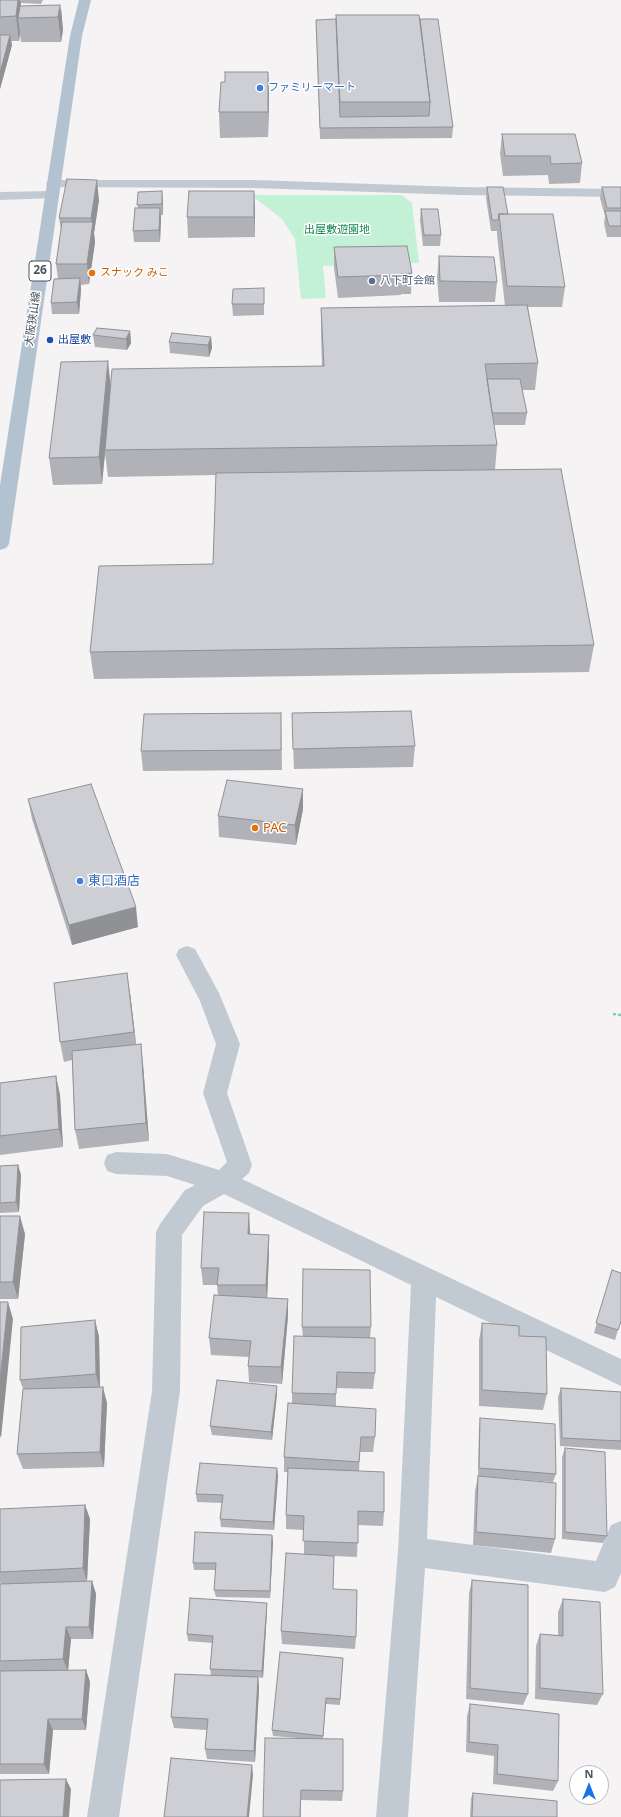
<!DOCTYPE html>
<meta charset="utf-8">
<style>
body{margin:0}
#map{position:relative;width:621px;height:1817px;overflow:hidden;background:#f5f3f3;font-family:"Noto Sans",sans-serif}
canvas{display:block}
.north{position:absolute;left:569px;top:1765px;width:40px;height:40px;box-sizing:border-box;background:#fff;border:1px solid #b7bbc0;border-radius:50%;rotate:0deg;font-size:11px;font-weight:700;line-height:16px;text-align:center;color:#4a5661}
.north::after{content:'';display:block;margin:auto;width:14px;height:18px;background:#1a73e8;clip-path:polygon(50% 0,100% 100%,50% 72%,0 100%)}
</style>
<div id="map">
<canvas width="621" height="1817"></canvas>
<div class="north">N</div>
</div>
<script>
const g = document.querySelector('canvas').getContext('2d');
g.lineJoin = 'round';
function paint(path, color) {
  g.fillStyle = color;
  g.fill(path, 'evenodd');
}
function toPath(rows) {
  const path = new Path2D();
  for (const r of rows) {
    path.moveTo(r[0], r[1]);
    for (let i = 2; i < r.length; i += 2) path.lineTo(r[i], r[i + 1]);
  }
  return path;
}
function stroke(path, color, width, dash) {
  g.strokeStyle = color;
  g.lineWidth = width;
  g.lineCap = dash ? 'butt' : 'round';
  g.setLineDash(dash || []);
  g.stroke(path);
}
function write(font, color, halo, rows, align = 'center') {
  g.font = font + ' "Noto Sans","Noto Sans JP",sans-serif';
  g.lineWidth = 3;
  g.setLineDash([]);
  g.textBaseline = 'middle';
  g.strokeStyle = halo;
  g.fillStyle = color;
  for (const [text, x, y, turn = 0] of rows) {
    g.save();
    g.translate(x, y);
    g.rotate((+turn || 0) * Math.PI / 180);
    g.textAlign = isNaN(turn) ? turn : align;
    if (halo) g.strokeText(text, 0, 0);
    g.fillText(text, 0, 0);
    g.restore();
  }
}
paint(toPath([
 [251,195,402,195,412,203,419,263,323,266,326,298,301,299,295,239,282,219]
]), '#c3f1d5');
stroke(toPath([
 [613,1014,621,1015]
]), '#7ad0a6', 2.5, [3, 2]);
paint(toPath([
 [53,180,254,180,461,187,621,189,621,197,461,195,254,188,48,187,46,184,48,181,53,180],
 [51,191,56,192,58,195,56,198,0,200,0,192,51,191],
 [187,946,195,949,219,993,240,1044,227,1093,252,1165,249,1173,242,1179,621,1359,621,1386,436,1297,427,1539,596,1561,611,1525,621,1521,621,1573,615,1587,605,1592,425,1568,408,1817,376,1817,398,1552,411,1285,224,1194,203,1206,182,1235,180,1391,119,1817,87,1817,152,1391,156,1232,160,1224,185,1190,195,1185,167,1176,116,1174,107,1171,104,1163,107,1155,116,1152,167,1154,219,1170,227,1162,203,1093,216,1044,200,1001,176,955,179,949,187,946]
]), '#c1cad2');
paint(toPath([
 [79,0,91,0,82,36,9,544,6,548,0,550,0,485,70,36,79,0]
]), '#b3c2d1');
paint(toPath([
 [0,0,43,0,41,4,21,3,21,6,60,7,62,18,62,22,63,30,61,42,21,42,20,33,19,41,11,41,12,45,0,89],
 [420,19,453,127,452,138,320,139,316,20],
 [268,72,269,96,268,137,220,138,219,112,225,82],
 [502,134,582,163,580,183,549,184,548,175,503,176,500,154],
 [487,187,565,287,562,307,528,307,538,363,535,390,522,390,527,413,525,425,494,425,497,445,495,470,594,645,589,672,94,679,90,652,213,564,216,475,108,477,105,453,102,484,53,485,49,458,110,386,322,366,321,334,321,308,505,306,497,235,497,231,491,231,486,198],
 [602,187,621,187,621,237,607,237,604,223,605,216,600,198],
 [254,191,255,237,188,238,187,217],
 [99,200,94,233,95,242,89,284,81,285,81,290,79,314,52,314,51,303,58,279,56,264,61,230,59,218],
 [163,202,163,215,161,215,160,242,134,242,133,231,138,208,137,205],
 [421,209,441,235,440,246,423,246,420,220],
 [334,247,412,273,411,294,401,294,401,295,338,298,334,268],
 [439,256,497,282,495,302,439,302,437,277],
 [264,288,264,315,233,316,232,304],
 [130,331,131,343,127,350,95,347,93,335],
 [211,337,212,348,209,357,170,353,169,342],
 [281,713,282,770,143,771,141,751],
 [292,713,415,746,413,767,294,769],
 [303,789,303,809,296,845,219,837,218,816],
 [28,799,138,927,72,945,32,819],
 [130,993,136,1045,143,1064,149,1141,79,1149,75,1130,72,1060,64,1062,60,1042],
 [56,1076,60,1095,63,1147,0,1155,0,1083],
 [18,1165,21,1175,19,1212,0,1213,0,1166],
 [0,1216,25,1234,18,1299,0,1299],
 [250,1230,250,1234,269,1235,269,1252,267,1298,288,1299,288,1316,282,1384,249,1382,248,1366,249,1357,211,1355,209,1338,218,1295,217,1285,203,1285,201,1268],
 [612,1270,618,1330,615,1340,594,1333],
 [95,1320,99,1337,100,1387,107,1403,104,1467,23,1469,17,1454,23,1389,20,1380],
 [482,1323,519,1336,547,1394,543,1410,479,1406,479,1340],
 [302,1327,371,1327,370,1338,375,1373,373,1389,336,1388,336,1406,375,1437,373,1452,360,1452,359,1471,384,1512,383,1526,358,1525,357,1557,334,1556,333,1589,356,1637,355,1649,282,1644,281,1631,304,1554,304,1530,286,1529,286,1515,288,1472,284,1472,284,1457,292,1403,292,1393,303,1337],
 [561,1388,621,1392,621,1450,560,1446,558,1397],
 [277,1394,272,1440,212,1435,210,1426],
 [480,1418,556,1474,553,1482,478,1476,479,1427],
 [565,1448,607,1536,603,1543,562,1539,562,1457],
 [277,1468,278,1476,274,1530,221,1527,220,1519,222,1503,197,1502,196,1494],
 [478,1476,555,1539,551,1553,473,1545,475,1491],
 [85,1505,90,1519,87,1581,92,1581,96,1594,93,1639,71,1639,68,1671,86,1670,90,1682,86,1730,53,1730,49,1774,0,1774,0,1584,1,1584,0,1582,0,1512],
 [272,1535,273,1542,270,1598,216,1597,214,1590,216,1570,194,1570,193,1563],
 [472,1580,528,1694,523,1705,466,1699,469,1593],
 [563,1599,603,1694,597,1705,535,1699,536,1646,540,1634,558,1635,558,1612],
 [267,1603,267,1610,263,1678,258,1677,259,1689,255,1762,207,1759,205,1749,207,1730,174,1728,171,1717,211,1675,210,1669,212,1643,188,1641,187,1634],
 [343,1658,340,1705,326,1704,323,1739,343,1791,342,1801,301,1800,301,1817,263,1817,297,1738,273,1736,272,1730],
 [470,1704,558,1781,553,1791,493,1784,494,1756,466,1752,467,1716],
 [473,1793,557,1817,470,1817,471,1798]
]), '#b0b2b7');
paint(toPath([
 [18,0,20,0,23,17,18,18,20,33,19,41,16,16],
 [60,5,61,12,61,7,63,30,61,42,58,17],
 [10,35,12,45,0,89,0,73],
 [268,72,269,96,268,137],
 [97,180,99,200,94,233,95,242,89,284,87,264,92,228,91,218],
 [162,191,163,202,163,215,162,204],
 [254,191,255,211,255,237,254,217],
 [160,208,161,219,160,242,159,230],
 [80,278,81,290,79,314,77,302],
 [130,331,131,343,127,350,126,339],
 [211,337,212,348,209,357,208,345],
 [108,361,111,388,105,450,105,453,102,484,99,457],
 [303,789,303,809,296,845,295,825],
 [136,907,138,927,72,945,69,925],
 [127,973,130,993,137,1051,134,1032],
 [141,1044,143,1064,149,1141,146,1123],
 [56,1076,60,1095,63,1147,59,1129],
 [18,1165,21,1175,19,1212,16,1202],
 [249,1213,250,1230,249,1251,248,1234],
 [20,1216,25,1234,18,1299,13,1282],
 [269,1235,269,1252,267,1302,266,1285],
 [288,1299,288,1316,282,1384,281,1367],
 [8,1302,13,1319,1,1438,0,1435,0,1380],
 [95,1320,99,1337,100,1390,96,1374],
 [277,1386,277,1394,272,1440,271,1432],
 [103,1387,107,1403,104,1467,100,1452],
 [277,1468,278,1476,274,1530,273,1522],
 [85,1505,90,1519,87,1581,83,1568],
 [272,1535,273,1542,270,1598,270,1591],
 [92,1581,96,1594,93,1639,89,1627],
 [267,1603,267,1610,263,1678,262,1671],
 [66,1627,71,1639,68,1671,63,1659],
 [86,1670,90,1682,86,1730,82,1719],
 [258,1677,259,1689,255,1762,254,1751],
 [48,1719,53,1730,49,1774,44,1764],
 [252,1765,253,1775,249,1817,247,1817],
 [66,1779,71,1789,69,1817,63,1817]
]), '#909195');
const building = toPath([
 [0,0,18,0,16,16,0,17,0,0],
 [60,5,58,17,18,18,20,6,60,5],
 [336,15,419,15,430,102,340,102,336,15],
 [336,19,340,117,429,116,430,102,420,19,438,19,453,127,320,128,316,20,336,19],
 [0,35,10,35,0,73,0,35],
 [225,72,268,72,268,112,219,112,221,82,225,82,225,72],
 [502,134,575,134,582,163,551,164,550,156,505,156,502,134],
 [67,179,97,180,91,218,59,218,67,179],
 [487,187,503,187,508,214,499,214,498,220,492,220,487,187],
 [602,187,621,187,621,208,607,208,602,187],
 [162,191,162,204,137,205,138,192,162,191],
 [189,191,254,191,254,217,187,217,189,191],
 [135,208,160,208,159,230,133,231,135,208],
 [421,209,438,209,441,235,424,235,421,209],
 [605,211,621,211,621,226,609,226,605,211],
 [499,214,553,214,565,287,507,286,499,214],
 [62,222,93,222,87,264,56,264,62,222],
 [407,246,412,273,401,274,402,275,338,277,334,247,407,246],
 [439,256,494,257,497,282,440,281,439,256],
 [80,278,77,302,51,303,54,279,80,278],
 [264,288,264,304,232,304,233,289,264,288],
 [527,305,538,363,485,364,497,445,105,450,112,369,324,366,321,308,527,305],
 [97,328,130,331,126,339,93,335,97,328],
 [172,333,211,337,208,345,169,342,172,333],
 [108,361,99,457,49,458,61,362,108,361],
 [487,379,520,379,527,413,492,413,487,379],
 [561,469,594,645,90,652,99,566,213,564,216,473,561,469],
 [411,711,415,746,293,749,292,713,411,711],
 [281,713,281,750,141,751,144,714,281,713],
 [227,780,303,789,295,825,218,816,227,780],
 [91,784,136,907,69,925,28,799,91,784],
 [127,973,134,1032,60,1042,54,983,127,973],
 [141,1044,146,1123,75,1130,72,1051,141,1044],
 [56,1076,59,1129,0,1136,0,1083,56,1076],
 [18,1165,16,1202,0,1203,0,1166,18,1165],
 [204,1212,249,1213,248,1234,269,1235,266,1285,217,1285,219,1268,201,1268,204,1212],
 [0,1216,20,1216,13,1282,0,1282,0,1216],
 [303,1269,370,1270,371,1327,302,1327,303,1269],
 [612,1270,621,1273,621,1321,618,1330,596,1323,612,1270],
 [214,1295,288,1299,281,1367,248,1366,251,1341,209,1338,214,1295],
 [0,1302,8,1302,0,1380,0,1302],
 [95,1320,96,1374,20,1380,21,1327,95,1320],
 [482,1323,519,1326,519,1336,546,1337,547,1394,482,1390,482,1323],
 [294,1336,375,1338,375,1373,337,1372,336,1394,292,1393,294,1336],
 [217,1380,277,1386,271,1432,210,1426,217,1380],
 [103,1387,100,1452,17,1454,23,1389,103,1387],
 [561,1388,621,1392,621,1441,562,1438,561,1388],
 [288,1403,376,1409,375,1437,361,1437,359,1462,284,1457,288,1403],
 [480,1418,555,1424,556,1474,479,1468,480,1418],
 [565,1448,605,1452,607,1536,565,1532,565,1448],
 [200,1463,277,1468,273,1522,220,1519,223,1495,196,1494,200,1463],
 [288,1468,384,1472,384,1512,358,1511,358,1543,303,1541,304,1516,286,1515,288,1468],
 [478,1476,556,1483,555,1539,476,1532,478,1476],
 [85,1505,83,1568,0,1572,0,1509,85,1505],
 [195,1532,272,1535,270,1591,214,1590,216,1563,193,1563,195,1532],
 [286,1553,334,1556,333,1589,357,1590,356,1637,281,1631,286,1553],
 [472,1580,528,1585,528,1694,470,1688,472,1580],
 [92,1581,89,1627,66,1627,63,1659,0,1661,0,1584,92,1581],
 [190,1598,267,1603,262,1671,210,1669,213,1636,187,1634,190,1598],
 [563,1599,600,1602,603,1694,540,1688,540,1634,563,1636,563,1599],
 [280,1652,343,1658,340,1699,326,1698,323,1736,272,1730,280,1652],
 [86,1670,82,1719,48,1719,44,1764,0,1764,0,1671,86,1670],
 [175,1674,258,1677,254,1751,205,1749,208,1719,171,1717,175,1674],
 [470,1704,559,1714,558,1781,497,1774,498,1745,469,1742,470,1704],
 [265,1738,343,1739,343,1791,301,1790,300,1817,263,1817,265,1738],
 [171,1758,252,1765,247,1817,164,1817,171,1758],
 [66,1779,63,1817,0,1817,0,1780,66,1779],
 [473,1793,557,1801,557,1817,472,1817,473,1793]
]);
paint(building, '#cdcfd5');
stroke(building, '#909195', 1);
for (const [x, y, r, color] of [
 [260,88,4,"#3f7fe0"],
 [92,273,4,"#e8710a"],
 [372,281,4,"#5c6f8a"],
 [50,340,4,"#1a4fb4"],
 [255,828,4,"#e8710a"],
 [80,881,4,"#3f7fe0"]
]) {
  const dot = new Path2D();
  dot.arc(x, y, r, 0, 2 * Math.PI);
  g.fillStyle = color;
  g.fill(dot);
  stroke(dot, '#fff', 1.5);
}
write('11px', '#366cbe', '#fff', [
 ["ファミリーマート",268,88]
], 'left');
write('11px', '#17864f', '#fff', [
 ["出屋敷遊園地",337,230]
]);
write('11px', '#c56008', '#fff', [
 ["スナック みこ",100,273]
], 'left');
write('11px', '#4e5e75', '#fff', [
 ["八下町会館",380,281]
], 'left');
write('11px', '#4a5661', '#fff', [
 ["大阪狭山線",33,319,-82]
]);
write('11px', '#164399', '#fff', [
 ["出屋敷",58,340]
], 'left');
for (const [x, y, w] of [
 [40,271,22]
]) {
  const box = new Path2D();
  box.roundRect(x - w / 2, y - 10, w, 20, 3);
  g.fillStyle = '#fff';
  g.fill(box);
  stroke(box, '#4a5661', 1);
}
write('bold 12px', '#4a5661', null, [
 ["26",40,271]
]);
write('13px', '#c56008', '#fff', [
 ["PAC",263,828]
], 'left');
write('13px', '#366cbe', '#fff', [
 ["東口酒店",88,881]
], 'left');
</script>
